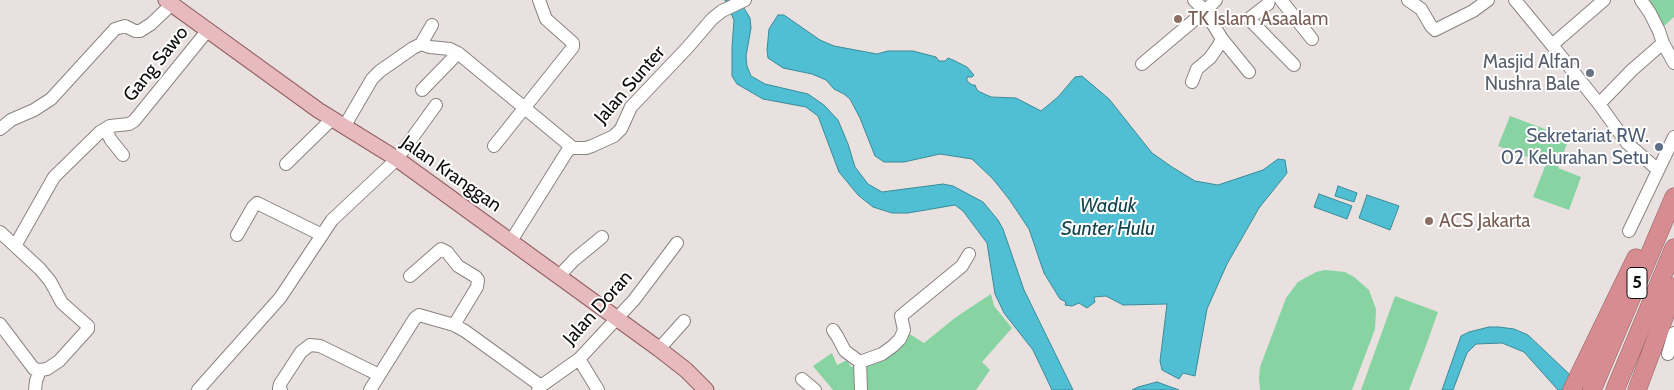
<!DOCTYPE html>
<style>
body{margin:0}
canvas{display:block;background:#e8e1df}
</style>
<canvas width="1674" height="390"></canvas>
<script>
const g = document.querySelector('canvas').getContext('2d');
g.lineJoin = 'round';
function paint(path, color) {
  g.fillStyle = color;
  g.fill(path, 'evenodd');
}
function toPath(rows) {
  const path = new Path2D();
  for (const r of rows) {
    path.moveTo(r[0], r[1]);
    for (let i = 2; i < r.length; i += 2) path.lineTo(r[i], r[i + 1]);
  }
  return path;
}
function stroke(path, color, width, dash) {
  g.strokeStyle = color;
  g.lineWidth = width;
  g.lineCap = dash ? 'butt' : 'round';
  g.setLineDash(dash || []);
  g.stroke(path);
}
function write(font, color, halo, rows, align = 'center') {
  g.font = font + ' Cabin,sans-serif';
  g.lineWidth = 4;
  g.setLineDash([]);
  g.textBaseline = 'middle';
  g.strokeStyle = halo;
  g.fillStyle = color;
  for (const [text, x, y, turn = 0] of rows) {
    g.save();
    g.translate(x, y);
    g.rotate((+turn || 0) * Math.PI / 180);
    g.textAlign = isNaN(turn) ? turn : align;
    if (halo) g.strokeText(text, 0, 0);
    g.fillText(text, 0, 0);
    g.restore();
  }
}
paint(toPath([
 [1648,0,1674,0,1674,17,1664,26],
 [1510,116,1569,138,1558,168,1581,177,1569,210,1533,197,1546,164,1498,146],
 [1325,270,1345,272,1354,277,1369,290,1376,309,1375,329,1352,390,1260,390,1259,378,1260,367,1286,298,1298,282,1316,272],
 [991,294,994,306,1012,328,982,362,990,370,976,390,833,390,813,366,832,353,837,365,847,360,851,367,877,358,908,333,924,343,956,317],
 [1395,296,1438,312,1424,351,1409,390,1361,390]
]), '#88d3a2');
const water = toPath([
 [725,0,739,0,750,18,751,28,746,56,747,66,751,76,765,84,808,94,824,105,838,120,848,144,855,167,868,184,882,192,943,184,953,186,983,202,998,220,1003,229,1024,290,1073,390,1052,390,1033,350,1004,313,995,294,987,243,963,211,955,205,908,213,892,213,873,207,858,195,839,172,818,116,806,107,763,99,737,84,732,76,732,47,734,20,725,0],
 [778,15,784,15,820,40,834,46,877,54,888,51,913,51,936,57,939,61,945,61,948,58,953,60,967,67,974,75,972,77,967,77,967,81,972,85,975,85,977,90,980,92,991,97,1016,98,1041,111,1058,97,1075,77,1082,76,1109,99,1152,153,1172,167,1195,181,1218,185,1263,170,1278,159,1285,160,1287,173,1259,208,1227,264,1207,309,1195,376,1183,373,1179,379,1162,370,1160,361,1167,304,1123,305,1106,296,1094,297,1095,302,1087,308,1079,303,1072,306,1065,305,1066,302,1060,299,1044,273,1029,229,1009,199,993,179,972,159,940,154,904,162,884,162,875,156,860,118,850,99,844,94,834,89,826,80,812,74,783,68,768,58,767,50,769,29,778,15],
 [1338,186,1357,193,1354,202,1335,196,1338,186],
 [1319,194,1352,206,1347,219,1314,207,1319,194],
 [1367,195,1399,206,1390,230,1359,218,1367,195],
 [1489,327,1499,327,1514,329,1528,335,1586,390,1558,390,1524,352,1502,343,1476,344,1467,353,1453,390,1442,390,1461,336,1469,332,1489,327],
 [1157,382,1179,390,1132,390,1138,387,1157,382]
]);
paint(water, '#50bfd3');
stroke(water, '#3c8a97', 1);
const minor = toPath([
 [1194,0,1205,11,1216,0],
 [1269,0,1268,4,1250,18,1250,20,1294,65],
 [1281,0,1312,39],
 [1408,0,1421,9,1431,26,1435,30,1473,11,1488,0],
 [1515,0,1552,45,1604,0],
 [1641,0,1650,13,1659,31,1663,43,1674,63],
 [421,44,432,25],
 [1552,45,1599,104,1627,143,1658,170],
 [1142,64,1205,11,1222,39,1249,72],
 [1192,82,1197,69,1210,58,1219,45,1222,39],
 [422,90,458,53,573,148],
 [1599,104,1632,70,1663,43],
 [344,127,372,79,380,71,413,48,421,44,430,47,450,49,458,53],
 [0,129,11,120,34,110,51,99,115,29,125,26,135,31,140,31,151,24,172,4],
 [105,129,111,140,123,155],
 [494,146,573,47,573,43,546,19,539,0],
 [286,164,332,119],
 [1629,231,1674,137],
 [0,232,40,269,50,281,62,303,88,326,88,329,59,361,47,369,40,370,34,369,0,324],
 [237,235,253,207,257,203,322,235],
 [511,241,568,150,573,148,586,148,592,146,614,136,621,129,631,107,688,47,712,19,722,11,745,0],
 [15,246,54,177,100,132,110,126,129,124,134,121,208,30],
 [410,276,441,249,447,252,458,266,476,277,478,280,477,287,454,325],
 [559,276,574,260,602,237],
 [833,330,837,336,845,351,860,362],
 [659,349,684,321],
 [1668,354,1674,333],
 [579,359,598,390],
 [802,379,815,390],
 [35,390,36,381,40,370],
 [198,390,280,298,332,220,397,159,436,105],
 [281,390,279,388,280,384,301,352,310,345,320,346,379,375],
 [370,390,415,318,419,315,454,325,465,331,541,386],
 [538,390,541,386,579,359,634,300,677,243],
 [861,390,860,362,882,354,893,346,900,339,904,330,901,316,962,266,969,254]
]);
const major = toPath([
 [166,0,318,110,397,159,659,349,686,370,706,390]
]);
const highway = toPath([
 [1572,390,1636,258],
 [1592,390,1674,197],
 [1615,390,1674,248],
 [1637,390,1665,315,1674,287]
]);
stroke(minor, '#898381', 14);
stroke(major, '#916062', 17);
stroke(highway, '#916062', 19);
stroke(minor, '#fff', 12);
stroke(major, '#e7babd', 15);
stroke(highway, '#d78c91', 18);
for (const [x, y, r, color] of [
 [1178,19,5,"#8d6e63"],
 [1590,73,5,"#6b7280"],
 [1659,147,5,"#5c6f8a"],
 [1429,221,5,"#8d6e63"]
]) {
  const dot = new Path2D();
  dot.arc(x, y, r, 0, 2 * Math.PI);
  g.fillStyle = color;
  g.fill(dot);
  stroke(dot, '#fff', 2);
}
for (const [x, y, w] of [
 [1637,283,20]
]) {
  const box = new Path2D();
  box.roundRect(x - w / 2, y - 15.5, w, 31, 4);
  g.fillStyle = '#fff';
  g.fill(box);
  stroke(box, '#0f0d0c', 1);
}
write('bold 18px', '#0f0d0c', null, [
 ["5",1637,283]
]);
write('19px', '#785e54', '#fff', [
 ["TK Islam Asaalam",1188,19],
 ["ACS Jakarta",1439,221]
], 'left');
write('19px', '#5b616d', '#fff', [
 ["Masjid Alfan",1580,62],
 ["Nushra Bale",1580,84]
], 'right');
write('19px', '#0f0d0c', '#fff', [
 ["Gang Sawo",156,64,-51],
 ["Jalan Sunter",630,85,-49],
 ["Jalan Kranggan",451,174,35],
 ["Jalan Doran",598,308,-48]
]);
write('19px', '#4e5e75', '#fff', [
 ["Sekretariat RW.",1649,136],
 ["02 Kelurahan Setu",1649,158]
], 'right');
write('italic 20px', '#12444d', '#fff', [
 ["Waduk",1108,206],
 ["Sunter Hulu",1108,229]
]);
</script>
